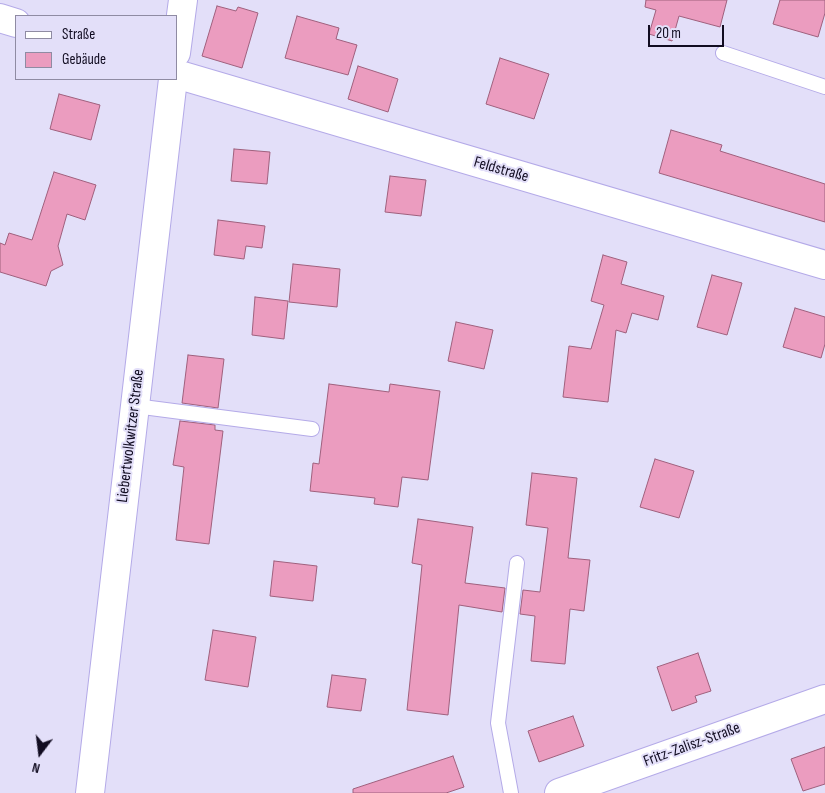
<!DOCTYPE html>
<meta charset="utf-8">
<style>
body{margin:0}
#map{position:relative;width:825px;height:793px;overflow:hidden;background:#e3dff9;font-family:"Sofia Sans Condensed",sans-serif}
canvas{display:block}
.legend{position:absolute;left:15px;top:15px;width:162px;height:65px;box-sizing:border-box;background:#e3dff9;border:1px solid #8f8ba3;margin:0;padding:6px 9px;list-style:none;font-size:15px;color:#110c21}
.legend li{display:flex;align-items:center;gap:10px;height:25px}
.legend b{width:25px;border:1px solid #8f8ba3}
.north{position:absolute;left:15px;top:728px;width:50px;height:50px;-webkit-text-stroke:4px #e3dff9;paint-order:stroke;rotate:195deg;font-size:14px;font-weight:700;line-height:20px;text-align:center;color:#110c21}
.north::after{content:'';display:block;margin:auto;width:18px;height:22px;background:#110c21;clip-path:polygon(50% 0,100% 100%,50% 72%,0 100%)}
.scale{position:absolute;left:648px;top:25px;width:76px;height:22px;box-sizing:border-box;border:2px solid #110c21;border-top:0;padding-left:6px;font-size:15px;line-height:18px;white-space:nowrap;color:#110c21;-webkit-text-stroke:4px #e3dff9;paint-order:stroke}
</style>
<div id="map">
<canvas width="825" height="793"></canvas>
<ul class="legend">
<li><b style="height:6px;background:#fff"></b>Straße</li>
<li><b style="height:14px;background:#eb9cbf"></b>Gebäude</li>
</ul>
<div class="north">N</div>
<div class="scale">20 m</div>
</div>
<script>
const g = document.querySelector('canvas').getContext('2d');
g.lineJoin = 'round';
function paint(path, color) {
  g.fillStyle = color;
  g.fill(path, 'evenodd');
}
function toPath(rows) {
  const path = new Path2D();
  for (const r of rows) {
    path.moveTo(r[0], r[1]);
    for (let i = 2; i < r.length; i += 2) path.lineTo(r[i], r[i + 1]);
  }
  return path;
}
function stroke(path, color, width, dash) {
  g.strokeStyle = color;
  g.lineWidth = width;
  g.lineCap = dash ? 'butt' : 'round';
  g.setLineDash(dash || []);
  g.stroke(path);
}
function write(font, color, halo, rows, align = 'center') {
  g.font = font + ' "Sofia Sans Condensed",sans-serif';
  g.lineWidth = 4;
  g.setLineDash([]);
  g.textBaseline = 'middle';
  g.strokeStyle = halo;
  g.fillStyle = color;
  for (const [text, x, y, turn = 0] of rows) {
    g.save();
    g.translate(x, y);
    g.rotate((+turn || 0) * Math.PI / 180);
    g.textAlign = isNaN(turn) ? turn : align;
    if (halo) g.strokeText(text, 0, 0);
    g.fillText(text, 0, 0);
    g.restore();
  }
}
const building = toPath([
 [646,0,727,0,720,27,679,16,672,41,649,34,656,10,645,7,646,0],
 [780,0,825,0,825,13,818,37,773,24,780,0],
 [217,6,236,11,238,7,258,13,242,68,202,56,217,6],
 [297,16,339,28,336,39,357,45,348,75,285,58,297,16],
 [500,58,549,74,534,119,486,104,500,58],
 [358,66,398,79,388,112,348,99,358,66],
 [59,94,100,105,91,140,50,129,59,94],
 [671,130,722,145,720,151,825,184,825,222,659,173,671,130],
 [234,149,270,152,267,184,231,181,234,149],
 [54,172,96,185,85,220,67,214,58,246,63,265,51,271,46,286,0,272,0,243,5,245,9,233,32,240,54,172],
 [390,176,426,180,421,216,385,212,390,176],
 [218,220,265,226,262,248,246,246,244,259,214,255,218,220],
 [603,255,627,262,621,284,664,296,658,320,632,313,626,333,616,330,608,402,563,397,569,346,591,349,604,305,591,301,603,255],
 [293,264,340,269,337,307,289,302,293,264],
 [712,275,742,283,727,335,697,327,712,275],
 [255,297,288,301,284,339,252,335,255,297],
 [795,308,825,317,825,344,821,358,783,347,795,308],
 [456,322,493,330,484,369,448,361,456,322],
 [188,355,224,359,218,408,182,403,188,355],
 [329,384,389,392,390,384,440,391,428,480,402,477,398,507,374,504,375,498,310,491,313,463,319,464,329,384],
 [180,421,215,425,215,430,223,431,209,544,176,540,184,467,173,465,180,421],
 [655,459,694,471,679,518,640,507,655,459],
 [532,473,577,478,568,558,590,560,584,611,570,609,565,664,531,661,535,616,520,614,523,590,540,592,548,528,526,525,532,473],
 [418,519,473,527,465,583,505,588,502,612,459,605,448,715,407,710,422,565,412,563,418,519],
 [274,561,317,566,313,601,270,596,274,561],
 [213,630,256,637,248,687,205,680,213,630],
 [698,653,711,691,695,696,697,702,672,711,657,667,698,653],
 [332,675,366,679,361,711,327,707,332,675],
 [573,716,584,746,539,762,528,731,573,716],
 [825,747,825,784,803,791,791,759,825,747],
 [453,756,464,787,446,793,353,793,353,789,453,756]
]);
paint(building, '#eb9cbf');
stroke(building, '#9f607d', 1);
const lane = toPath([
 [723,53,825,87],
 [135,406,312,429],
 [511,793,498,723,517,563]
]);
const street = toPath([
 [0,18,16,23],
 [176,74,825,265],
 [559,793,825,699]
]);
const secondary = toPath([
 [176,53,183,0],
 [90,793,173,79]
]);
stroke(lane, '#b4aae8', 16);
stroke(street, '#b4aae8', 30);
stroke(secondary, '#b4aae8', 30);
stroke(lane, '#fff', 14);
stroke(street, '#fff', 28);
stroke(secondary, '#fff', 28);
write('16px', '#110c21', '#e3dff9', [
 ["Feldstraße",501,170,16],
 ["Liebertwolkwitzer Straße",131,436,-83],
 ["Fritz-Zalisz-Straße",692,745,-20]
]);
</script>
